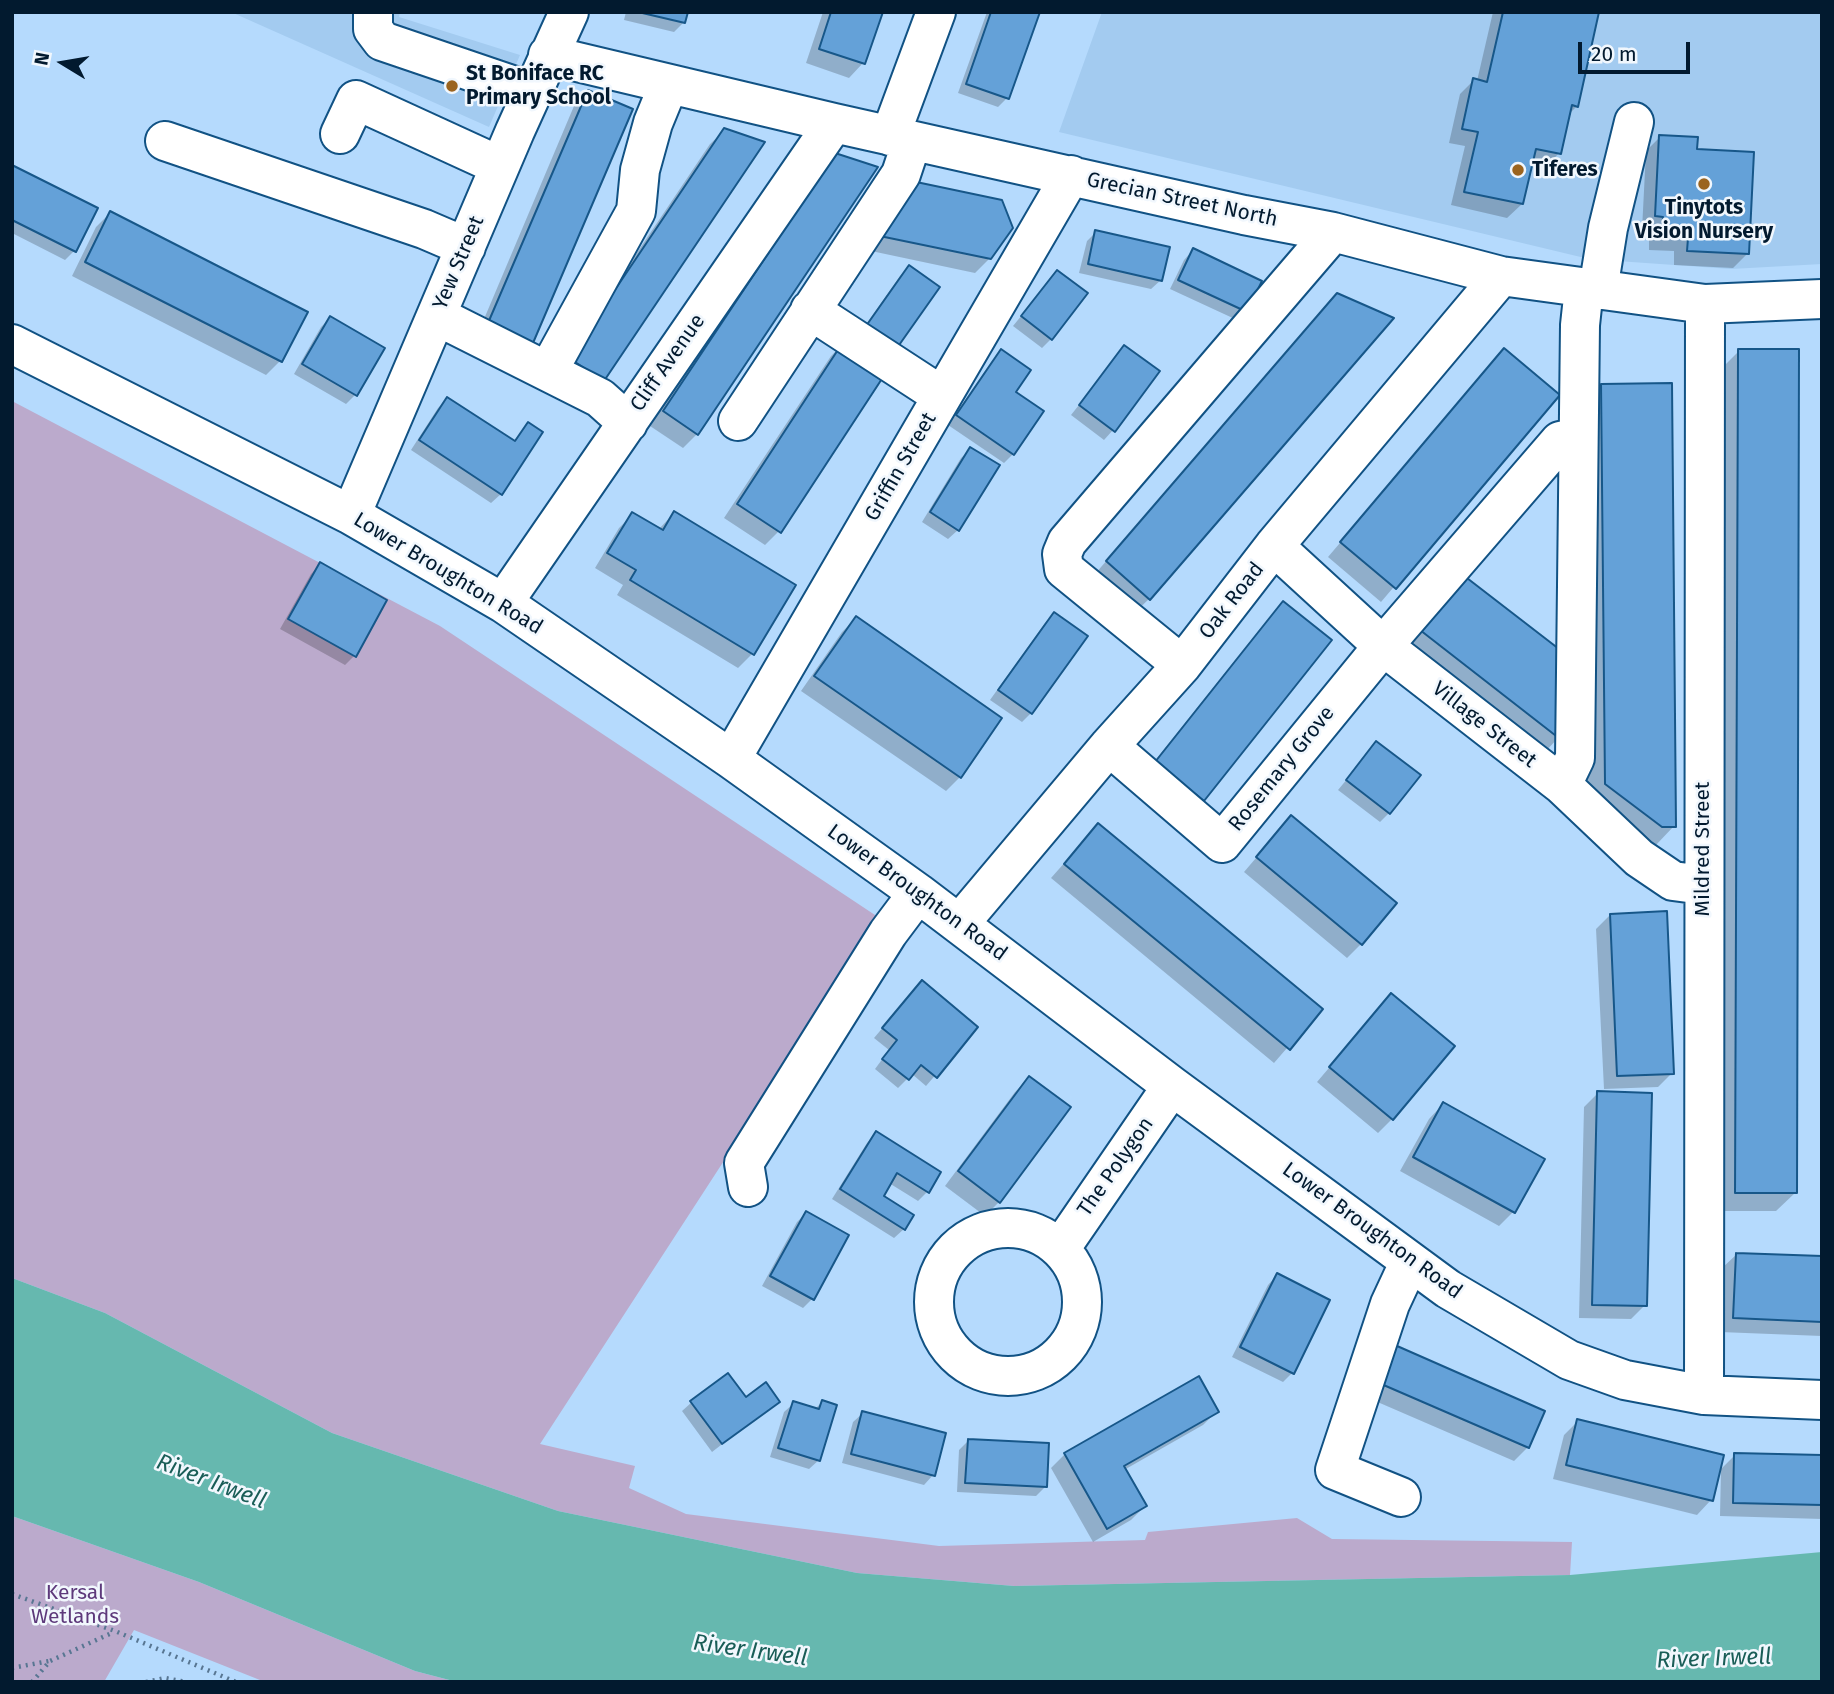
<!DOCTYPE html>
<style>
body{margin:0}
#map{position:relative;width:1834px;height:1694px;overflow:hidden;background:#b5dafd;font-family:"Fira Sans",sans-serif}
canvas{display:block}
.frame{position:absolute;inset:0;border:14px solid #021a2f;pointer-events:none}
.north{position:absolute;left:28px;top:28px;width:70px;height:70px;-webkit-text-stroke:5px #f1f7fd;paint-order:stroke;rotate:281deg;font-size:19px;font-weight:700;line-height:28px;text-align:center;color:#021a2f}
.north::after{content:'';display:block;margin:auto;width:24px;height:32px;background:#021a2f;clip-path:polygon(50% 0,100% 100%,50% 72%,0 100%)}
.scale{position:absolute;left:1578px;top:42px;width:112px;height:32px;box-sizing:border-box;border:4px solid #021a2f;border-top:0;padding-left:9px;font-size:21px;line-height:24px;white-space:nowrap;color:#021a2f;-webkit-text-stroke:5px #f1f7fd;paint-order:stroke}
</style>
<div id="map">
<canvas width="1834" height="1694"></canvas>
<div class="frame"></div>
<div class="north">N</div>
<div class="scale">20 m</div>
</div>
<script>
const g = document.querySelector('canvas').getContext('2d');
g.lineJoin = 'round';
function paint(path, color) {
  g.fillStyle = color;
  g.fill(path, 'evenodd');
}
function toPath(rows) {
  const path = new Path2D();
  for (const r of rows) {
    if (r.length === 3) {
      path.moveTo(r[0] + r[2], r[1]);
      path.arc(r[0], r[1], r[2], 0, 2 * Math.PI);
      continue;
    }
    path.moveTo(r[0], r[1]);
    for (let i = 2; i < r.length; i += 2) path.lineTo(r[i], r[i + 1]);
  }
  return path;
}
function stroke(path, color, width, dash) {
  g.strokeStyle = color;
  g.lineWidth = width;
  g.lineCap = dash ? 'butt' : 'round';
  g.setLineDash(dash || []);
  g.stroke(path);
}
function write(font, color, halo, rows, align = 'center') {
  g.font = font + ' "Fira Sans",sans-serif';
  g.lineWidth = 5;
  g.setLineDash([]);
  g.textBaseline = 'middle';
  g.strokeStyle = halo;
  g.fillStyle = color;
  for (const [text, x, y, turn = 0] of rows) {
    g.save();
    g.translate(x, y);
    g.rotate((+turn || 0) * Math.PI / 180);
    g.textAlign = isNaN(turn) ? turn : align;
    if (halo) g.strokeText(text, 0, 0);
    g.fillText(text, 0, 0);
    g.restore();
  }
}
paint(toPath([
 [231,12,400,12,399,17,520,55,489,127],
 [1102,12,1822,12,1822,264,1731,269,1589,259,1059,132]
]), '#a3cbf0');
paint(toPath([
 [12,401,440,626,881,919,540,1444,635,1466,629,1488,686,1514,939,1546,1145,1540,1148,1532,1297,1518,1332,1539,1572,1542,1570,1575,1014,1586,857,1573,558,1511,332,1433,105,1313,12,1278],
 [12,1516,199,1582,415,1671,457,1682,265,1682,134,1630,104,1682,12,1682]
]), '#bac');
paint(toPath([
 [12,1278,105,1313,332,1433,558,1511,857,1573,1014,1586,1570,1575,1822,1552,1822,1682,457,1682,415,1671,199,1582,12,1516]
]), '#66b8af');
paint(toPath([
 [626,12,686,12,683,23,674,32,624,20],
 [823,12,881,12,863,63,849,78,806,63],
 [987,12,1038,12,1007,98,998,107,958,93],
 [1493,12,1597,12,1577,106,1568,115,1559,153,1545,168,1531,164,1522,204,1507,218,1451,205,1465,146,1449,143,1460,94,1474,80,1477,81],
 [588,92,532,342,476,338,574,106],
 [725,130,603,380,557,372,710,144],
 [1660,137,1696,151,1747,254,1733,268,1674,265,1674,251,1649,250,1649,230,1642,230,1646,151],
 [12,167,74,251,65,260,12,233],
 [875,168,697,434,683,448,650,426,821,169],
 [889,196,990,258,975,273,857,248],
 [110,213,305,312,280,361,266,375,72,276,96,227],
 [1096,232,1161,280,1151,289,1079,273,1087,241],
 [1193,250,1260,282,1237,320,1170,289,1184,260],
 [909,267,886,356,858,336,900,276],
 [1057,272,1051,339,1042,348,1013,326],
 [1319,314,1149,599,1130,617,1089,581],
 [330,318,355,395,346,404,294,374,321,327],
 [845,342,779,531,765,545,724,518,831,356],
 [1125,347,1113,430,1104,440,1071,415],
 [1504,350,1557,395,1381,602,1328,557],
 [1739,351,1795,1193,1776,1211,1717,1211,1720,370],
 [1001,352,1014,393,1013,454,1004,463,948,425,992,361],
 [1602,386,1674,826,1656,845,1643,845,1587,803,1583,404],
 [447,399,513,442,528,424,501,494,491,503,411,450,438,408],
 [971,449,958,530,948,539,922,522,961,458],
 [674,513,752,654,738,668,617,595,623,585,595,568,619,528,633,514,659,529],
 [320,565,354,656,345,665,280,629,311,574],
 [1441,584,1558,738,1545,752,1399,638],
 [1283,604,1202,800,1189,814,1142,777,1269,618],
 [1054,614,1086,636,1031,713,1022,722,990,700,1045,623],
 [856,618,1000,719,960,777,946,791,801,691,842,632],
 [1377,743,1389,813,1380,822,1338,790],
 [1291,817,1361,944,1347,958,1244,872],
 [1098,825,1320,1010,1274,1063,1051,878],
 [1610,915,1672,1073,1658,1087,1604,1089,1596,929],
 [913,992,976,1028,926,1086,912,1074,898,1088,875,1069,889,1050,874,1038],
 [1391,995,1392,1119,1378,1133,1317,1082],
 [1029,1078,999,1202,985,1216,945,1186,1015,1092],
 [1598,1093,1645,1305,1631,1319,1579,1318,1584,1107],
 [1443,1104,1543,1159,1513,1212,1499,1226,1400,1171,1429,1119],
 [876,1133,927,1192,918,1201,889,1183,881,1197,904,1229,894,1238,832,1199,867,1143],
 [806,1213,812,1299,803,1308,762,1286,797,1222],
 [1737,1254,1822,1258,1822,1336,1720,1332,1722,1268],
 [1277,1275,1292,1373,1283,1382,1232,1357,1268,1285],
 [1375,1358,1528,1447,1514,1461,1359,1394],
 [746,1400,778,1401,712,1452,682,1411,692,1402],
 [822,1402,819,1460,809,1469,770,1457,784,1412,794,1403,815,1409],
 [1217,1411,1203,1425,1124,1470,1145,1506,1131,1520,1093,1542,1051,1468,1065,1454],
 [863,1413,933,1475,924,1485,842,1463,853,1422],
 [1578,1421,1711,1500,1697,1515,1553,1479,1564,1435],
 [968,1441,1045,1487,1036,1496,957,1492,959,1450],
 [1735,1455,1822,1457,1822,1519,1720,1516,1721,1469]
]), '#0003');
const building = toPath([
 [638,12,688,12,685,23,638,12],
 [831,12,883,12,865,64,819,49,831,12],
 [991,12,1040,12,1009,99,966,84,991,12],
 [1503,12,1599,12,1578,107,1572,105,1561,154,1536,149,1523,204,1464,192,1478,132,1462,129,1473,78,1487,82,1503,12],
 [588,90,633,109,533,343,488,323,588,90],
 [724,128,765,142,604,381,569,358,724,128],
 [1659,135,1698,137,1697,149,1754,152,1749,254,1687,251,1688,238,1662,236,1663,217,1655,216,1659,135],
 [835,153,878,167,698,435,663,411,835,153],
 [12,165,98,208,76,252,12,220,12,165],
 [902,179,1002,200,1013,228,991,259,870,234,902,179],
 [110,211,308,312,282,362,85,262,110,211],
 [1095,230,1170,247,1162,281,1088,264,1095,230],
 [1193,248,1262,281,1247,312,1178,280,1193,248],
 [909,265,940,287,897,348,866,326,909,265],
 [1057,270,1088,293,1052,340,1021,316,1057,270],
 [1337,293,1394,318,1150,600,1106,561,1337,293],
 [330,316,385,348,357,396,302,364,330,316],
 [845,339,889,368,781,533,737,504,845,339],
 [1124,345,1160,371,1115,432,1079,405,1124,345],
 [1504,348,1560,395,1396,589,1340,542,1504,348],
 [1001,349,1031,370,1016,392,1044,411,1014,455,956,415,1001,349],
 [1738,349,1799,349,1797,1193,1735,1193,1738,349],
 [1672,383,1676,827,1662,827,1605,784,1601,384,1672,383],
 [447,397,515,441,528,422,543,432,502,495,419,440,447,397],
 [970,447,1000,465,959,531,930,512,970,447],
 [674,511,796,585,754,655,630,580,636,570,607,553,632,512,663,530,674,511],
 [320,562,387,600,356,657,288,619,320,562],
 [1454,568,1559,649,1560,739,1411,623,1454,568],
 [1283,601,1332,640,1204,801,1155,762,1283,601],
 [1054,612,1088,636,1032,714,998,690,1054,612],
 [856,616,1002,718,961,778,814,676,856,616],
 [1376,741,1421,775,1390,814,1346,780,1376,741],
 [1291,815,1397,903,1362,945,1256,857,1291,815],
 [1098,823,1323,1009,1290,1050,1064,864,1098,823],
 [1667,911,1674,1074,1617,1076,1610,914,1667,911],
 [922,980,978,1027,937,1078,921,1065,909,1080,882,1059,897,1040,882,1028,922,980],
 [1391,993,1455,1046,1393,1120,1329,1067,1391,993],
 [1029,1076,1071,1107,1000,1203,958,1171,1029,1076],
 [1597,1091,1652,1093,1647,1306,1592,1305,1597,1091],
 [1443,1102,1545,1159,1515,1213,1413,1157,1443,1102],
 [876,1131,941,1172,929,1193,897,1173,884,1196,914,1215,905,1230,840,1189,876,1131],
 [806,1211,849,1235,814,1300,770,1276,806,1211],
 [1736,1253,1822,1256,1822,1322,1733,1318,1736,1253],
 [1277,1273,1330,1300,1294,1374,1240,1347,1277,1273],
 [1388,1342,1545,1411,1529,1448,1372,1380,1388,1342],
 [728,1373,746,1397,766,1382,780,1402,722,1444,690,1401,728,1373],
 [1199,1376,1219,1412,1124,1466,1147,1506,1107,1529,1064,1453,1199,1376],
 [822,1400,837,1405,820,1461,778,1448,793,1401,819,1409,822,1400],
 [862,1411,946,1433,935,1476,851,1454,862,1411],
 [1577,1419,1724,1455,1713,1501,1566,1465,1577,1419],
 [968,1439,1049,1443,1047,1487,965,1483,968,1439],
 [1734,1453,1822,1455,1822,1505,1733,1503,1734,1453]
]);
paint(building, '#64a1d8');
stroke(building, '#175789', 2);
const minor = toPath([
 [373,12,373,29,382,41,532,92],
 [548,55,834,123,1244,215,1333,232,1501,276,1705,304,1822,299],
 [340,134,356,100,500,166],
 [890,136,936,12],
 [165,141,424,229,466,247],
 [1598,290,1608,228,1634,122],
 [810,310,942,396],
 [437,316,600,398,628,423],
 [12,344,351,515,503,603,731,759,918,893,1172,1086,1448,1289,1569,1360,1625,1380,1704,1395,1822,1400],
 [548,371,636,211,640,170,653,123,669,84],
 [738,421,901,174,912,141],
 [351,515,515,131,569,12],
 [1274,546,1383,646,1562,785,1639,858,1673,881,1703,885],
 [503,603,834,123],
 [1182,665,1064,569,1062,554,1067,542,1333,232],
 [1109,746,1222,843,1383,646,1560,441,1578,437],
 [731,759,1071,175],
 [1562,785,1575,758,1580,325,1584,288],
 [960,923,1109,746,1182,665,1274,546,1501,276],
 [748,1187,744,1163,888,933,918,893],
 [1008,1302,74],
 [1060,1249,1172,1086],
 [1704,1395,1705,304],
 [1401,1497,1335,1470,1390,1304,1410,1261]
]);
stroke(minor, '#115284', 42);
stroke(toPath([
 [12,1594,115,1631,236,1682],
 [12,1668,49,1661],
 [32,1682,50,1661,114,1632],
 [146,1682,165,1678,186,1682]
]), '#587692', 4.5, [2, 5]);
stroke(minor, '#fff', 38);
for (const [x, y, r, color] of [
 [452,86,7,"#9b641f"],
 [1518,170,7,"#9b641f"],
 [1704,184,7,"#9b641f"]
]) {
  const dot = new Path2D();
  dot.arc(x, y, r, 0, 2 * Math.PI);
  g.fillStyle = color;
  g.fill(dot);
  stroke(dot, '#f1f7fd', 2.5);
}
write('bold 21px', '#021a2f', '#f1f7fd', [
 ["St Boniface RC",466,74],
 ["Primary School",466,98],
 ["Tiferes",1532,170],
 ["Tinytots",1704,208,"center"],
 ["Vision Nursery",1704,232,"center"]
], 'left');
write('21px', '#021a2f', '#f1f7fd', [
 ["Grecian Street North",1182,200,12],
 ["Yew Street",459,263,-67],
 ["Cliff Avenue",668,363,-55],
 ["Griffin Street",901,467,-60],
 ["Lower Broughton Road",448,574,31],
 ["Oak Road",1232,601,-52],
 ["Village Street",1484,725,38],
 ["Rosemary Grove",1282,769,-51],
 ["Mildred Street",1703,849,-90],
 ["Lower Broughton Road",917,893,36],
 ["The Polygon",1116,1167,-55],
 ["Lower Broughton Road",1372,1231,36]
]);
write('21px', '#5d397b', '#f1f7fd', [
 ["Kersal",75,1593],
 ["Wetlands",75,1617]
]);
write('italic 23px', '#195d57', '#f1f7fd', [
 ["River Irwell",211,1482,21],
 ["River Irwell",750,1651,8],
 ["River Irwell",1714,1659,-2]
]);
</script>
